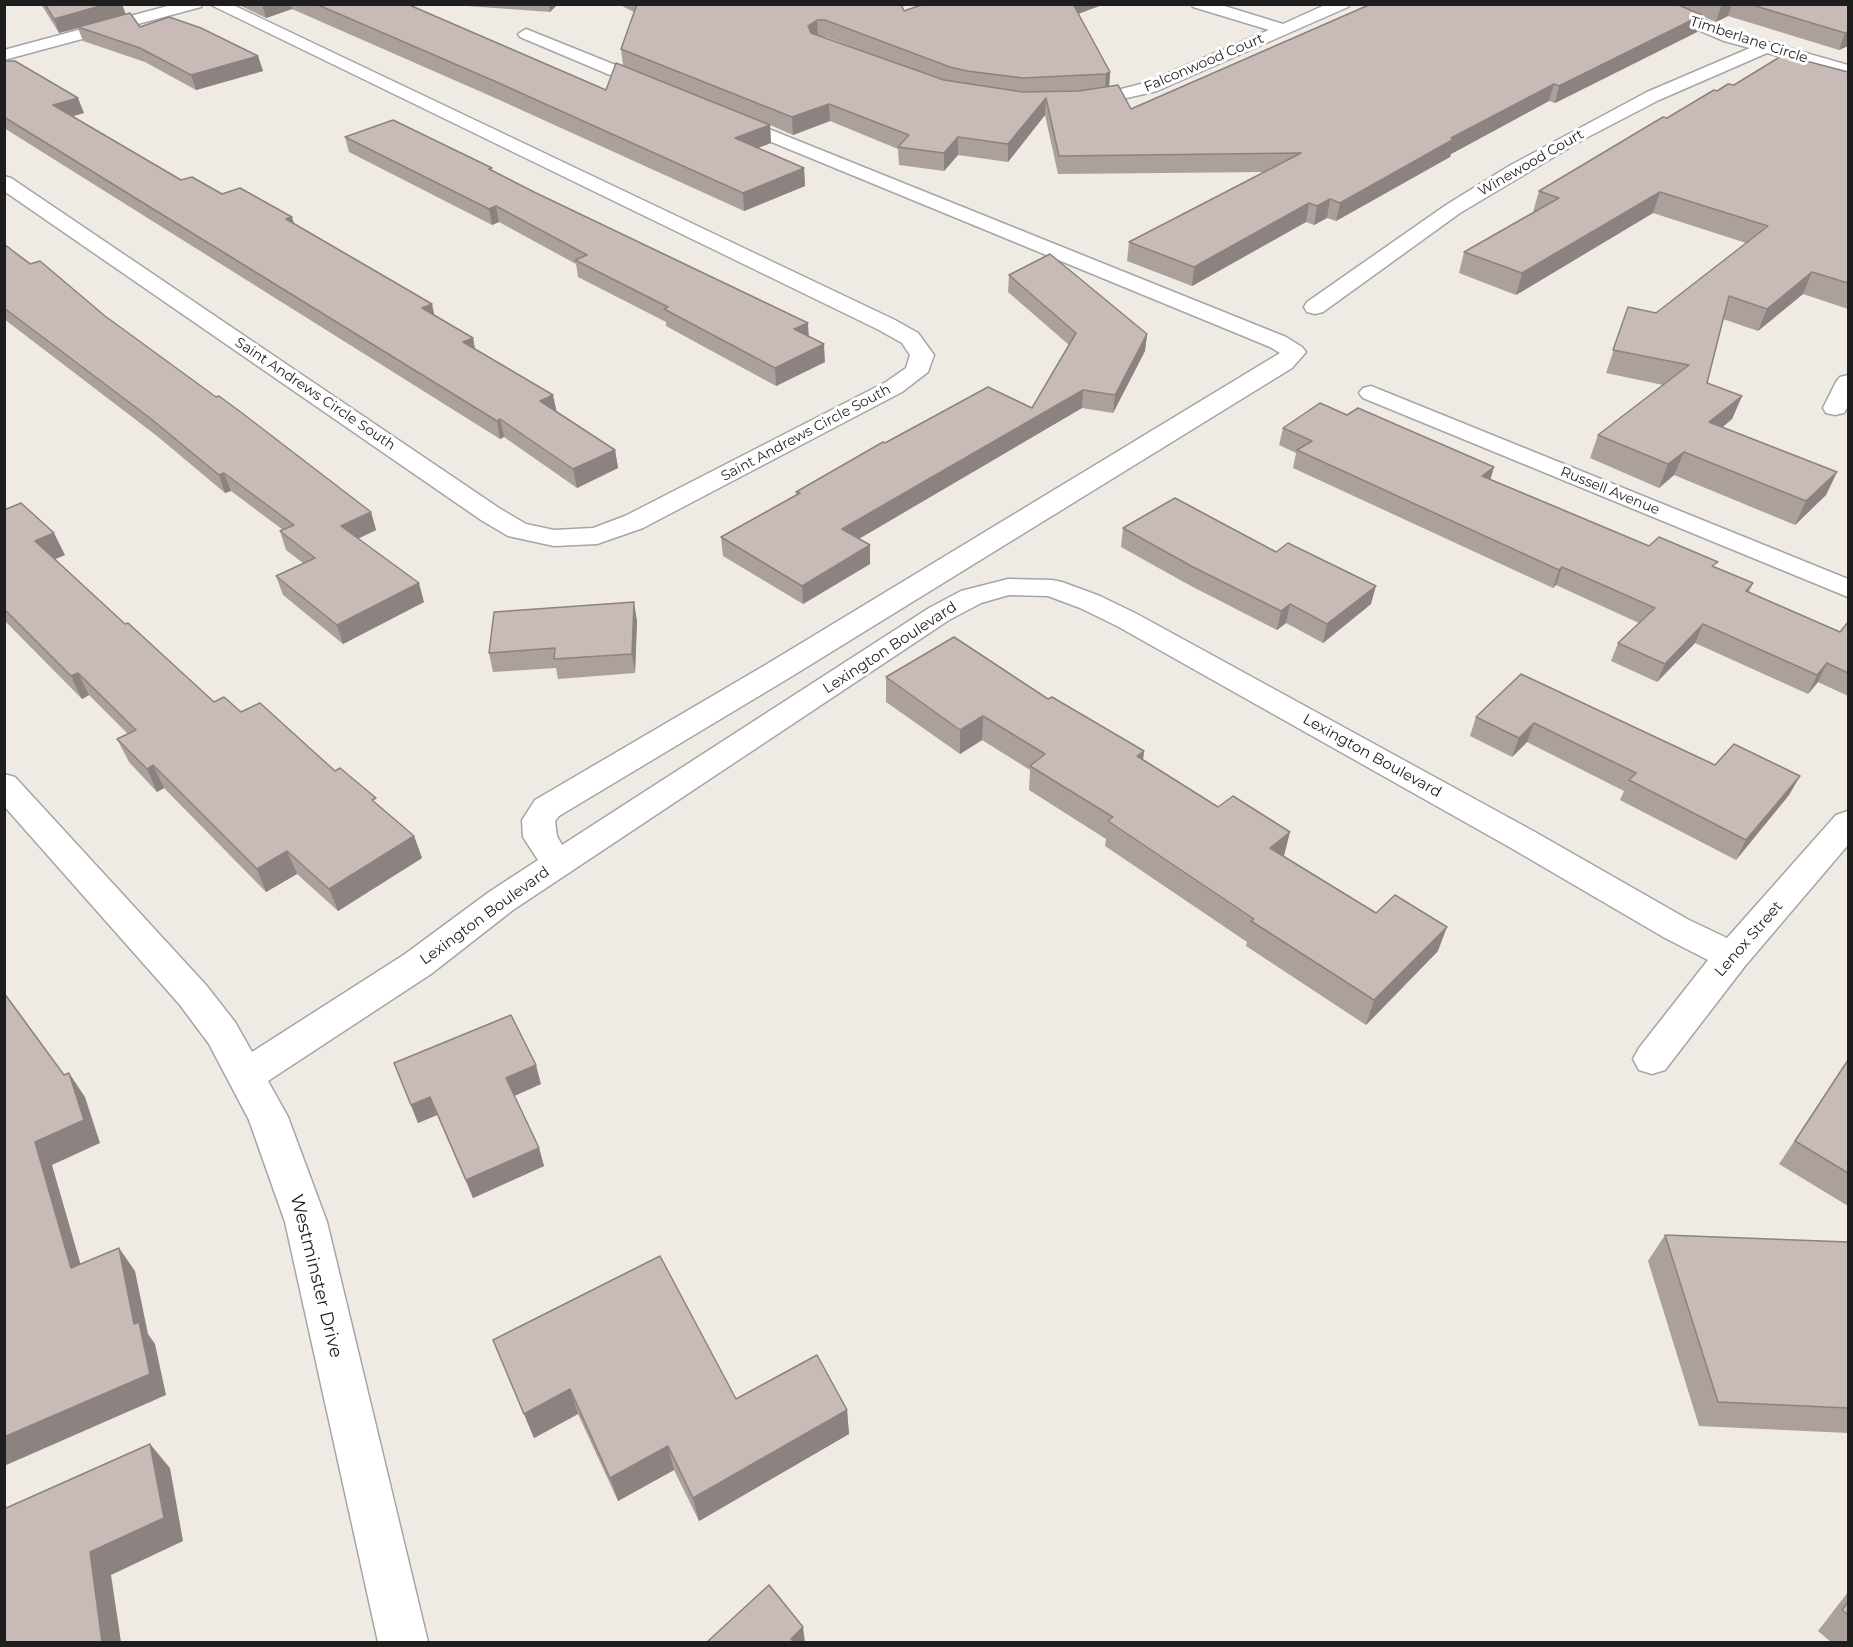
<!DOCTYPE html>
<style>
body{margin:0}
#map{position:relative;width:1853px;height:1647px;overflow:hidden;background:#f0eae4;font-family:Montserrat,sans-serif}
canvas{display:block}
.frame{position:absolute;inset:0;border:6px solid #1e1e1e;pointer-events:none}
</style>
<div id="map">
<canvas width="1853" height="1647"></canvas>
<div class="frame"></div>
</div>
<script>
const g = document.querySelector('canvas').getContext('2d');
g.lineJoin = 'round';
function toPath(rows) {
  const path = new Path2D();
  for (const r of rows) {
    path.moveTo(r[0], r[1]);
    for (let i = 2; i < r.length; i += 2) path.lineTo(r[i], r[i + 1]);
  }
  return path;
}
function stroke(path, color, width, dash) {
  g.strokeStyle = color;
  g.lineWidth = width;
  g.lineCap = dash ? 'butt' : 'round';
  g.setLineDash(dash || []);
  g.stroke(path);
}
function paint(path, color) {
  g.fillStyle = color;
  g.fill(path, 'evenodd');
}
function write(font, color, halo, rows, align = 'center') {
  g.font = font + ' Montserrat,sans-serif';
  g.lineWidth = 6;
  g.setLineDash([]);
  g.textBaseline = 'middle';
  g.strokeStyle = halo;
  g.fillStyle = color;
  for (const [text, x, y, turn = 0] of rows) {
    g.save();
    g.translate(x, y);
    g.rotate((+turn || 0) * Math.PI / 180);
    g.textAlign = isNaN(turn) ? turn : align;
    if (halo) g.strokeText(text, 0, 0);
    g.fillText(text, 0, 0);
    g.restore();
  }
}
const minor = toPath([
 [175,4,203,4,201,7,4,60,4,50,175,4],
 [209,4,231,4,895,320,918,333,934,355,928,372,902,392,643,528,597,544,554,546,508,536,481,520,4,191,4,176,11,178,499,508,526,524,554,530,593,528,625,516,886,382,906,368,910,355,902,343,879,330,209,4],
 [1191,4,1218,4,1283,24,1327,4,1350,4,1348,7,1157,91,1105,103,1077,106,1071,105,1068,101,1071,97,1105,93,1145,83,1269,30,1193,7,1191,4],
 [1643,4,1666,4,1736,33,1848,65,1848,75,1767,53,1659,100,1584,139,1460,213,1323,312,1315,314,1307,312,1304,307,1307,302,1446,205,1509,166,1647,92,1750,48,1724,41,1645,7,1643,4],
 [526,29,660,83,663,87,660,91,654,92,648,91,520,37,518,34,526,29],
 [729,113,1286,337,1302,347,1306,352,1292,368,789,678,559,816,555,821,557,836,562,845,929,608,961,591,1008,579,1052,580,1062,582,1100,596,1137,614,1535,832,1689,920,1727,938,1836,815,1848,811,1848,845,1745,966,1665,1070,1652,1074,1639,1070,1633,1059,1639,1048,1708,960,1665,938,1511,848,1117,626,1080,608,1048,596,1009,595,981,603,949,620,513,910,431,974,268,1081,288,1117,327,1222,428,1642,378,1642,285,1222,249,1120,209,1044,180,1005,4,806,4,774,15,777,206,985,235,1022,252,1052,405,954,489,892,538,860,523,837,522,820,535,800,767,664,1280,353,1270,347,723,122,720,118,723,114,729,113],
 [1848,375,1847,408,1844,413,1835,415,1826,413,1823,408,1836,382,1840,377,1848,375],
 [1371,386,1848,579,1848,597,1363,398,1359,393,1363,388,1371,386]
]);
stroke(minor, '#a5a5a5', 3);
paint(minor, '#fff');
paint(toPath([
 [41,4,122,4,125,14,140,27,258,56,263,71,196,90,145,62,83,41,78,28,59,33],
 [237,4,407,4,606,90,623,66,621,49,634,12,618,4,901,4,904,11,1078,14,1110,72,1109,87,1131,109,1371,4,1848,4,1848,46,1839,50,1728,16,1716,22,1702,16,1697,32,1555,103,1549,101,1451,154,1450,157,1336,221,1327,218,1314,225,1306,222,1192,286,1127,261,1129,242,1265,172,1058,174,1045,115,1008,162,958,155,944,171,899,165,898,149,830,121,793,135,770,125,771,143,758,148,804,168,805,186,744,211,495,98,292,9,266,18],
 [823,37,826,37,863,51],
 [439,4,558,4,550,12],
 [4,61,84,113,73,116,181,180,222,194,294,224,434,316,473,338,475,349,556,411,615,450,618,468,577,488,504,437,500,439,4,128],
 [1848,72,1848,309,1803,294,1758,331,1723,319,1707,383,1742,396,1732,419,1723,427,1837,472,1826,495,1795,525,1674,475,1659,488,1590,458,1598,435,1663,385,1606,373,1628,307,1656,313,1746,243,1653,213,1516,295,1459,273,1464,252,1534,212,1533,212,1539,191,1717,91,1734,85],
 [345,137,492,170,534,192,808,323,808,336,825,362,776,386,666,326,666,322,578,277,576,264,499,222,492,225,349,152],
 [4,244,105,316,371,512,376,530,358,539,424,602,343,644,283,595,276,576,303,563,286,550,280,531,283,530,231,491,225,493,157,436,4,319],
 [1009,275,1147,334,1145,351,1113,413,1082,408,859,539,870,564,803,604,723,556,721,537,797,495,796,492,885,443,1032,408,1069,345,1008,292],
 [1347,415,1494,467,1490,479,1649,546,1715,568,1753,583,1749,592,1840,632,1848,622,1848,696,1818,682,1808,694,1695,643,1657,682,1611,661,1618,643,1639,623,1556,585,1553,588,1293,468,1296,453,1279,445,1283,428],
 [4,510,65,555,55,559,125,624,214,702,241,712,335,771,414,836,422,858,338,911,297,874,266,892,164,788,157,792,129,762,117,739,128,734,89,695,82,699,4,620],
 [1123,528,1371,604,1323,643,1286,623,1277,630,1191,586,1121,547],
 [637,621,635,673,558,679,556,668,493,672,489,653],
 [1521,674,1715,765,1800,776,1789,795,1736,860,1620,800,1624,791,1527,742,1512,757,1470,736,1476,717],
 [886,677,1048,699,1144,751,1143,760,1284,857,1438,951,1366,1025,1246,946,1247,942,1105,846,1106,839,1029,790,1030,770,982,740,960,754,886,702],
 [1848,1060,1848,1206,1779,1164],
 [394,1063,541,1084,514,1096,539,1148,544,1166,473,1198,437,1115,418,1123],
 [1665,1235,1848,1242,1848,1433,1699,1426,1648,1261],
 [493,1340,736,1399,847,1410,849,1434,699,1521,674,1470,618,1501,578,1414,534,1438],
 [1848,1592,1848,1642,1831,1642,1818,1631]
]), '#aca09d');
paint(toPath([
 [107,4,122,4,126,15,78,27,78,28,59,33,54,19],
 [262,4,291,4,292,9,266,18],
 [549,4,558,4,550,12],
 [1071,4,1105,4,1070,17],
 [1725,4,1732,4,1728,16,1716,22,1721,6],
 [1702,15,1697,32,1555,103,1559,86],
 [817,20,818,36,809,42,808,26],
 [1848,32,1848,46,1839,50,1845,33],
 [258,56,263,71,196,90,191,75],
 [1110,72,1109,90,1105,91,1106,74],
 [1554,84,1549,101,1451,154,1450,157,1336,221,1340,203,1451,138],
 [78,98,84,113,59,120,53,105],
 [1046,98,1045,115,1008,162,1008,144],
 [829,104,830,121,793,135,792,117],
 [770,125,771,143,736,156,735,138],
 [958,137,958,155,944,171,944,153],
 [804,168,805,186,744,211,743,193],
 [1660,192,1653,213,1516,295,1522,273],
 [1330,199,1327,218,1314,225,1317,206],
 [1309,203,1306,222,1192,286,1194,267],
 [496,206,499,222,492,225,489,209],
 [292,217,297,233,286,219],
 [1812,272,1803,294,1758,331,1767,309],
 [432,304,436,322,422,308],
 [808,323,809,340,794,329],
 [1147,334,1145,351,1113,413,1115,395],
 [473,338,476,356,463,342],
 [824,344,825,362,776,386,775,368],
 [1083,390,1082,408,843,548,842,529],
 [553,395,557,413,540,401],
 [1742,396,1732,419,1700,445,1709,422],
 [500,419,504,437,500,439,497,421],
 [615,450,618,468,577,488,573,469],
 [1684,452,1674,475,1659,488,1668,464],
 [1494,467,1489,484,1482,476],
 [1837,472,1826,495,1795,525,1806,501],
 [224,473,231,491,225,493,219,475],
 [371,512,376,530,346,544,341,526],
 [54,533,65,555,46,563,35,541],
 [870,545,870,564,803,604,802,586],
 [1562,567,1556,585,1553,588,1559,570],
 [419,583,424,602,343,644,337,625],
 [1376,586,1371,604,1323,643,1327,624],
 [634,602,637,621,635,673,632,654],
 [1290,604,1286,623,1277,630,1281,611],
 [1703,624,1695,643,1657,682,1665,664],
 [1827,663,1818,682,1808,694,1817,675],
 [78,673,89,695,82,699,71,676],
 [983,716,982,740,960,754,960,730],
 [1534,723,1527,742,1512,757,1519,738],
 [1144,751,1141,776,1137,756],
 [153,765,164,788,157,792,147,769],
 [1800,776,1789,795,1736,860,1746,840],
 [1290,832,1284,856,1270,848],
 [414,836,422,858,338,911,329,889],
 [287,851,297,874,266,892,257,869],
 [1447,927,1438,951,1366,1025,1374,1000],
 [536,1065,541,1084,512,1097,506,1078],
 [69,1073,85,1097,100,1143,52,1165,88,1290,71,1268,35,1142],
 [430,1097,437,1115,418,1123,411,1105],
 [539,1148,544,1166,473,1198,466,1180],
 [119,1248,135,1271,148,1334,155,1344,166,1395,4,1466,4,1437,134,1324],
 [570,1389,578,1414,534,1438,524,1414],
 [847,1410,849,1434,699,1521,693,1498],
 [150,1444,170,1468,183,1541,111,1575,121,1642,102,1642,90,1552],
 [668,1446,674,1470,618,1501,610,1478],
 [803,1627,805,1642,792,1642,791,1639]
]), '#8c8280');
const building = toPath([
 [45,4,107,4,54,19,45,4],
 [316,4,407,4,606,90,616,63,770,125,735,138,804,168,743,193,492,80,316,4],
 [637,4,901,4,904,11,924,4,1073,4,1110,72,1106,74,1023,78,967,71,950,67,825,20,817,20,808,26,811,33,944,80,1023,92,1079,91,1118,85,1131,109,1371,4,1676,4,1702,15,1559,86,1554,84,1451,138,1454,139,1340,203,1330,199,1317,206,1309,203,1194,267,1129,242,1301,153,1059,156,1046,98,1008,144,958,137,944,153,898,147,909,135,829,104,792,117,621,49,637,4],
 [1749,4,1848,4,1848,32,1845,33,1749,4],
 [130,13,140,27,169,17,201,28,258,56,191,75,140,48,78,27,130,13],
 [1783,55,1848,72,1848,283,1812,272,1767,309,1729,296,1707,383,1742,396,1709,422,1837,472,1806,501,1684,452,1668,464,1598,435,1689,365,1613,350,1628,307,1656,313,1768,226,1660,192,1522,273,1464,252,1559,198,1539,191,1663,117,1667,118,1714,90,1717,91,1728,84,1734,85,1783,55],
 [4,61,15,61,78,98,53,105,181,180,192,177,222,194,240,188,292,217,286,219,432,304,422,308,473,338,463,342,553,395,540,401,615,450,573,469,500,419,497,421,4,117,4,61],
 [393,120,492,168,489,169,534,192,808,323,794,329,824,344,775,368,664,309,668,307,575,260,587,255,496,206,489,209,345,137,393,120],
 [4,244,30,264,40,261,105,316,216,397,219,396,242,413,371,512,341,526,419,583,337,625,276,576,315,558,280,531,294,525,224,473,219,475,150,418,4,308,4,244],
 [1050,254,1147,334,1115,395,1083,390,842,529,870,545,802,586,721,537,800,493,796,492,883,442,885,443,988,387,1032,408,1076,333,1009,275,1050,254],
 [1320,403,1347,415,1358,408,1494,467,1482,476,1649,546,1659,537,1718,562,1712,566,1753,583,1746,591,1840,632,1848,622,1848,673,1827,663,1817,675,1703,624,1665,664,1618,643,1655,608,1562,567,1559,570,1297,450,1312,441,1283,428,1320,403],
 [1175,498,1276,552,1288,543,1376,586,1327,624,1290,604,1281,611,1193,567,1123,528,1175,498],
 [21,503,54,533,35,541,125,624,128,623,214,702,224,697,241,712,260,703,335,771,340,768,376,798,372,800,414,836,329,889,287,851,257,869,153,765,147,769,117,739,136,730,78,673,71,676,4,609,4,510,21,503],
 [634,602,632,654,554,659,555,648,489,653,494,612,634,602],
 [954,637,1048,699,1052,697,1144,751,1137,756,1218,807,1233,796,1290,832,1270,848,1376,913,1395,895,1447,927,1374,1000,1251,921,1254,919,1108,821,1113,817,1030,766,1045,754,983,716,960,730,886,677,954,637],
 [1521,674,1715,765,1734,744,1800,776,1746,840,1629,780,1636,773,1534,723,1519,738,1476,717,1521,674],
 [4,993,64,1075,69,1073,84,1120,35,1142,71,1268,119,1248,134,1324,139,1322,150,1374,4,1437,4,993],
 [511,1015,536,1065,506,1078,539,1148,466,1180,430,1097,411,1105,394,1063,511,1015],
 [1848,1060,1848,1173,1795,1141,1848,1060],
 [1665,1235,1848,1242,1848,1408,1718,1402,1665,1235],
 [660,1256,736,1399,817,1355,847,1410,693,1498,668,1446,610,1478,570,1389,524,1414,493,1340,660,1256],
 [150,1444,164,1518,90,1552,102,1642,4,1642,4,1509,150,1444],
 [769,1585,803,1627,791,1639,794,1642,707,1642,769,1585],
 [1848,1602,1848,1615,1842,1610,1848,1602]
]);
paint(building, '#c8bab7');
stroke(building, '#8c8280', 1.5);
write('14px', '#1e1e1e', '#fff', [
 ["Timberlane Circle",1749,40,18],
 ["Falconwood Court",1204,63,-23],
 ["Winewood Court",1531,163,-30],
 ["Saint Andrews Circle South",315,394,34],
 ["Saint Andrews Circle South",806,433,-28],
 ["Russell Avenue",1610,491,22]
]);
write('15px', '#1e1e1e', '#fff', [
 ["Lexington Boulevard",890,648,-33],
 ["Lexington Boulevard",1372,756,29],
 ["Lexington Boulevard",485,916,-36],
 ["Lenox Street",1749,939,-49]
]);
write('18px', '#1e1e1e', '#fff', [
 ["Westminster Drive",316,1276,76]
]);
</script>
